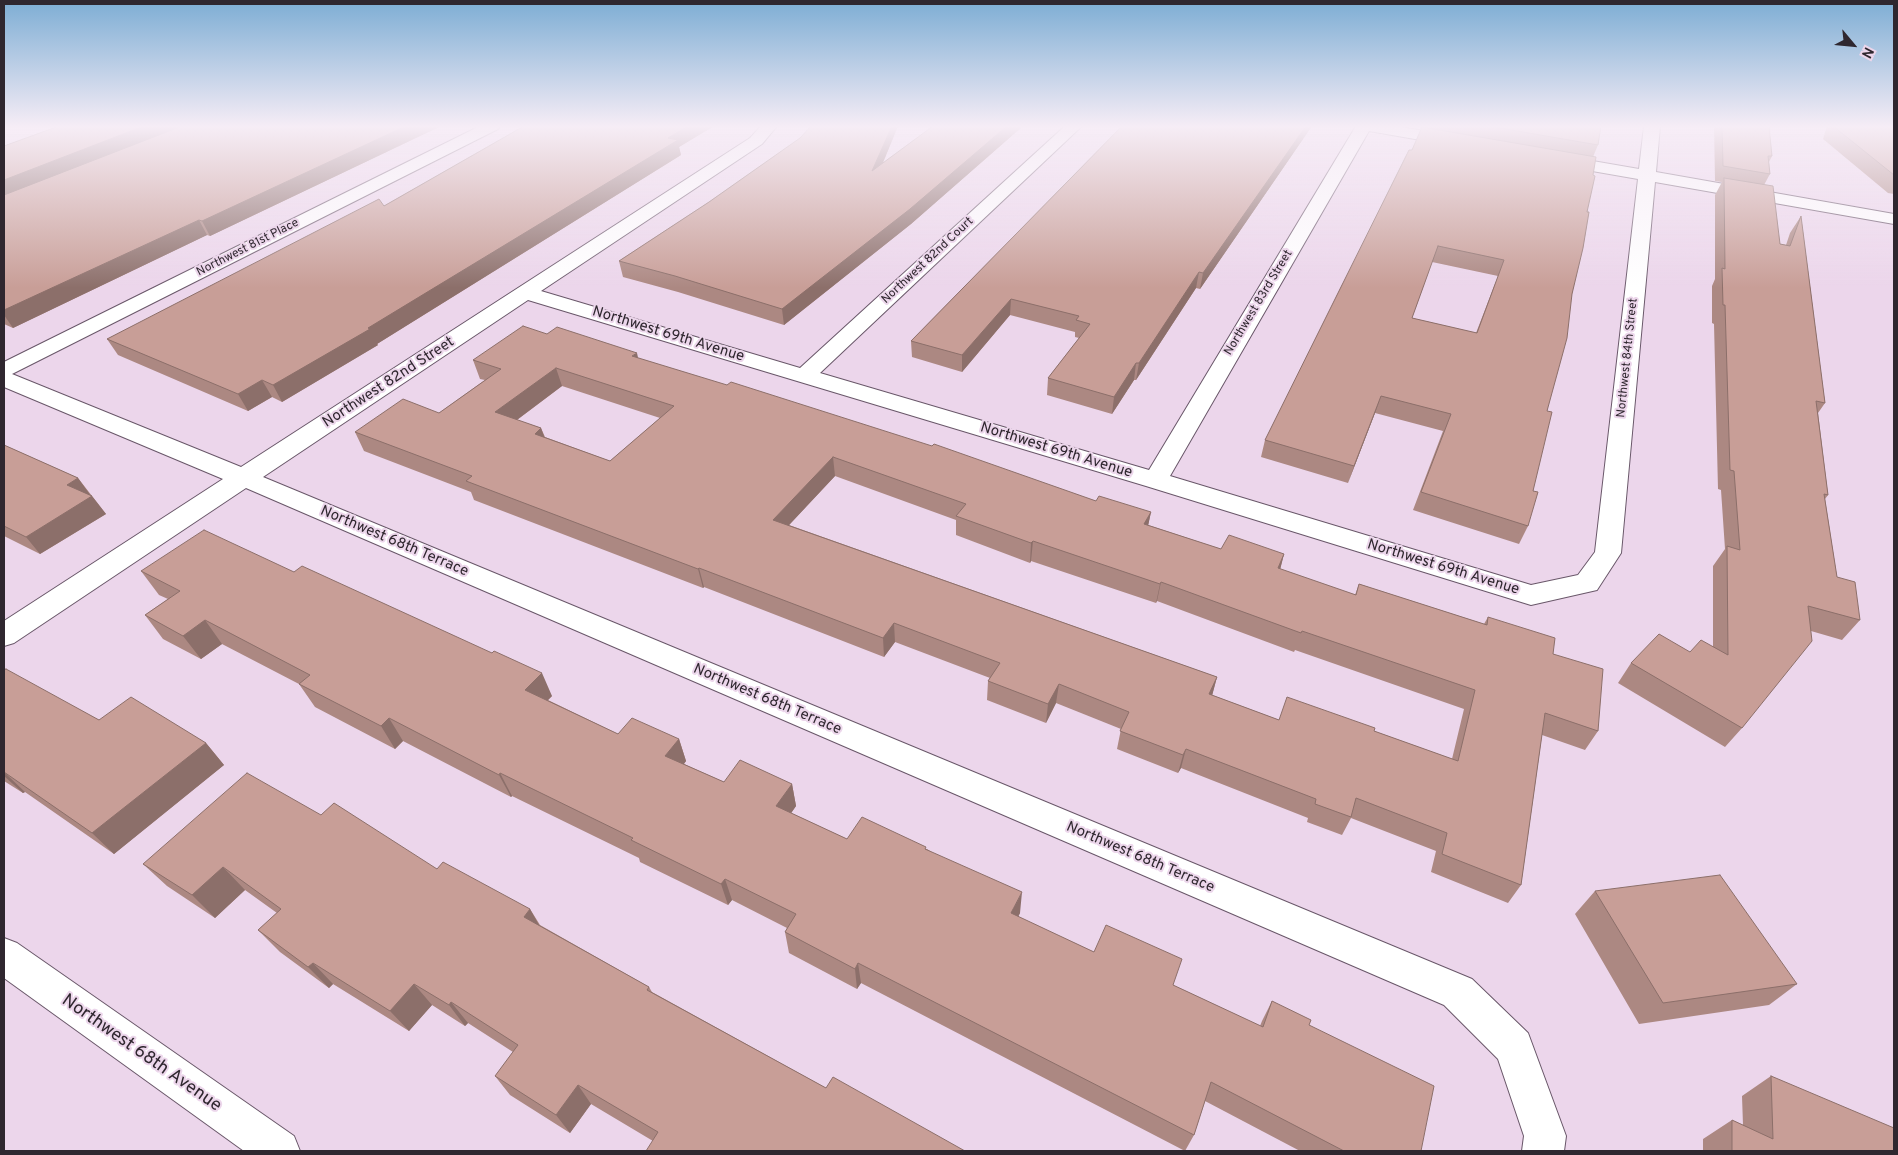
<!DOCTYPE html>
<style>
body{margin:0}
#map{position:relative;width:1898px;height:1155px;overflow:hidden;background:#ecd6eb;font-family:Overpass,sans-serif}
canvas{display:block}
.frame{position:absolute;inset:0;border:5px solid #2f272f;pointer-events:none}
.north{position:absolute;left:1828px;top:20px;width:50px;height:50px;-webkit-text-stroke:4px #ecd6eb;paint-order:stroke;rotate:118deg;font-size:14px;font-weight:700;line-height:20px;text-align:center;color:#2f272f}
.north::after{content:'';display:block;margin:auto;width:18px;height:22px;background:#2f272f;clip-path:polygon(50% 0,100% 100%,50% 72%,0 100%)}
</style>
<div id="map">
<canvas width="1898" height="1155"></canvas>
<div class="frame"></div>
<div class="north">N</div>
</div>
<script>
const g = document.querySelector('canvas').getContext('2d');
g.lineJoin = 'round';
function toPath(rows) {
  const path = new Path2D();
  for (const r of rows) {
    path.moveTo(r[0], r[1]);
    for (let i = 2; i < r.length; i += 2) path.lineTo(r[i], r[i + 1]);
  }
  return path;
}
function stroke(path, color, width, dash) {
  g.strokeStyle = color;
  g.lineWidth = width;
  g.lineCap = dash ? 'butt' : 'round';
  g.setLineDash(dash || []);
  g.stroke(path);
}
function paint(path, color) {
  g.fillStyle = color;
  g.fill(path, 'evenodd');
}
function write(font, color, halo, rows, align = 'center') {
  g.font = font + ' Overpass,sans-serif';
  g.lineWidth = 4;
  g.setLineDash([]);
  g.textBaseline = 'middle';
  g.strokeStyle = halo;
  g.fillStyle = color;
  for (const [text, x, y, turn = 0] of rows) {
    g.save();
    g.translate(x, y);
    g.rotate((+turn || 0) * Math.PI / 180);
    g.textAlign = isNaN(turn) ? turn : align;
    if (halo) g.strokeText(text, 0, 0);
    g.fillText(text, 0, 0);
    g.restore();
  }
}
const street = toPath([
 [480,126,500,126,498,129,12,374,241,467,750,138,761,126,777,126,762,144,541,291,800,368,1065,126,1082,126,820,373,1149,470,1356,126,1394,126,1455,136,1461,138,1463,141,1461,144,1455,146,1369,131,1170,476,1531,585,1578,575,1595,552,1638,179,1552,164,1550,160,1552,156,1558,155,1639,169,1644,126,1660,126,1656,172,1894,214,1894,224,1655,182,1621,553,1597,590,1531,605,1146,486,528,300,263,477,1472,979,1528,1033,1566,1136,1564,1151,1522,1151,1524,1136,1498,1059,1444,1005,246,488,14,643,4,646,4,621,223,479,4,387,4,362,480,126],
 [4,938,17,943,294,1136,300,1151,244,1151,4,978,4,938]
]);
stroke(street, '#695769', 2);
paint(street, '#fff');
paint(toPath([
 [59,126,441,126,210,236,207,235,13,328,4,324,4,146],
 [524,126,714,126,679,147,681,155,377,344,378,345,282,402,272,397,248,411,118,355,107,339,384,206],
 [811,126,898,126,883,163,933,126,1023,126,911,224,784,325,678,292,623,277,619,261,709,202,800,138],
 [1122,126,1312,126,1200,289,1196,288,1136,380,1134,380,1112,414,1047,395,1048,378,1079,338,1075,337,1075,332,1010,315,962,372,912,357,911,341],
 [1424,126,1601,126,1598,145,1593,157,1587,212,1572,294,1547,411,1533,491,1528,526,1519,544,1413,510,1443,431,1375,413,1348,483,1261,457,1265,440],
 [1432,262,1498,276,1476,333,1412,318],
 [1714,126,1769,126,1772,156,1769,162,1770,174,1764,185,1780,244,1786,245,1790,233,1801,216,1825,403,1818,413,1828,495,1825,499,1837,577,1860,620,1842,640,1811,631,1742,728,1725,747,1618,683,1631,663,1690,652,1713,646,1713,566,1725,549,1721,490,1718,489,1714,324,1712,323,1712,286,1715,279,1715,195,1722,182,1715,181],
 [1827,126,1894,126,1894,194,1888,193,1823,139],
 [547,334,638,358,1096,501,1151,512,1148,525,1221,549,1284,554,1280,569,1355,595,1359,584,1484,624,1488,617,1553,654,1598,731,1585,750,1542,735,1521,885,1508,903,1431,872,1436,851,1351,818,1342,835,1307,822,1308,818,1181,768,1178,773,1117,749,1121,729,1056,703,1046,723,987,700,988,681,990,678,895,642,884,657,704,587,703,588,474,500,471,492,364,451,355,432,439,413,485,380,480,379,473,360],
 [562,386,660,418,610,461,545,437,541,428,517,420],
 [835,476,956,520,956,535,1030,563,1031,561,1156,603,1157,601,1294,652,1295,650,1464,709,1452,759,1374,731,1279,720,1212,695,1217,677,789,525],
 [4,445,78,478,106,514,40,554,4,536],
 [141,571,552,696,548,700,618,734,679,739,686,761,684,764,724,782,792,784,796,806,791,813,847,839,927,849,1020,913,1018,917,1094,952,1173,985,1260,1026,1262,1021,1272,1001,1309,1025,1421,1151,1300,1151,1205,1101,1194,1135,1185,1151,861,983,857,989,789,953,785,932,787,928,732,900,728,905,640,862,639,858,512,796,511,797,403,741,395,749,315,707,299,684,222,644,201,659,163,639,145,615,168,599,159,595],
 [4,670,99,720,206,743,224,765,114,854,25,792,23,793,4,781],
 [321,815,437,869,530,909,540,925,649,987,652,992,826,1088,965,1151,653,1141,591,1104,570,1133,510,1095,495,1076,513,1052,468,1023,465,1026,432,1005,409,1031,333,984,329,988,280,952,258,930,277,913,245,890,215,918,167,886,143,864],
 [1595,891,1797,984,1769,1005,1639,1024,1575,914],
 [1771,1076,1894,1151,1703,1151,1703,1139,1732,1120,1743,1125,1742,1096]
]), '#ac8882');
paint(toPath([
 [144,126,188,126,4,199,4,180],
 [406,126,441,126,210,236,202,221],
 [688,126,714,126,679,147,681,155,377,344,378,345,282,402,273,385,368,328,668,138],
 [892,126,898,126,873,186,872,171],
 [1007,126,1023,126,911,224,784,325,782,309],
 [1306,126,1312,126,1200,289,1203,273],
 [199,220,207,235,13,328,4,315,4,310],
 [1199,272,1196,288,1136,380,1139,363],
 [1011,299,1010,315,962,372,962,355],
 [637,353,641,371,632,356],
 [1136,363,1134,380,1112,414,1114,397],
 [556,368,562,386,502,431,495,412],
 [262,380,272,397,248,411,238,394],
 [1381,396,1375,413,1348,483,1354,466],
 [541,428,548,447,535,434],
 [833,457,835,476,776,539,773,520],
 [78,478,91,496,67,485],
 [92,496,106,514,40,554,26,537],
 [1151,512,1147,531,1144,524],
 [1033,541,1031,561,1030,563,1031,543],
 [1284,554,1279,574,1278,568],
 [699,568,704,587,703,588,698,569],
 [1161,582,1157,601,1156,603,1160,584],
 [205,620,222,644,201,659,183,636],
 [894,623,895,642,884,657,883,638],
 [542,673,552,696,535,713,525,690],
 [1217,677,1212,696,1209,694],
 [1059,684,1056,703,1046,723,1048,704],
 [389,718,403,741,395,749,381,726],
 [679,739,686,761,673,778,665,756],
 [206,743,224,765,114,854,92,833],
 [1186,749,1181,768,1178,773,1183,755],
 [4,772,25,792,23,793,4,776],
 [500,773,512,796,511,797,499,775],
 [792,784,796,806,781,828,776,806],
 [223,867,245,890,215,918,192,895],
 [725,879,732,900,728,905,721,884],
 [1022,892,1020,913,1009,934,1011,913],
 [530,909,543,932,524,917],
 [313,963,333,984,329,988,308,967],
 [858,963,861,983,857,989,855,969],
 [414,984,432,1005,409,1031,390,1011],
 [451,1002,468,1023,465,1026,449,1005],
 [578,1085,591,1104,570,1133,556,1115]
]), '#8c6f6a');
const building = toPath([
 [59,126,144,126,4,180,4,146,59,126],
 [182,126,406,126,202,221,199,220,4,310,4,195,182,126],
 [524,126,688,126,668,138,678,140,368,328,370,329,273,385,262,380,238,394,107,339,379,199,384,206,524,126],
 [811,126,892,126,872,171,933,126,1007,126,910,209,782,309,675,276,619,261,709,202,800,138,811,126],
 [1122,126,1306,126,1203,273,1199,272,1139,363,1136,363,1114,397,1048,378,1090,324,1076,320,1079,316,1011,299,962,355,911,341,1122,126],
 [1488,126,1601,126,1598,145,1488,126],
 [1722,126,1769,126,1772,156,1768,156,1770,174,1723,166,1722,126],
 [1833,126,1894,126,1894,175,1833,126],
 [1422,127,1596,157,1593,175,1595,176,1587,212,1589,212,1583,248,1572,294,1567,338,1547,411,1552,412,1533,491,1538,492,1528,526,1421,492,1451,414,1381,396,1354,466,1265,440,1409,150,1412,150,1422,127],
 [1438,246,1504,260,1477,333,1412,318,1438,246],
 [1724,178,1773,186,1780,244,1790,246,1801,216,1825,403,1816,401,1828,495,1824,494,1837,577,1855,582,1860,620,1808,606,1812,641,1742,728,1631,663,1659,634,1690,652,1701,640,1728,655,1727,546,1740,550,1734,471,1730,470,1725,305,1723,305,1722,268,1725,269,1724,178],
 [523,326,547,334,557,327,637,353,632,356,727,385,731,382,932,446,934,444,1096,501,1099,496,1151,512,1144,524,1221,549,1229,535,1284,554,1278,568,1356,595,1359,584,1487,625,1488,617,1555,638,1553,654,1603,669,1598,731,1545,713,1521,885,1442,854,1447,833,1356,798,1351,817,1315,804,1316,799,1186,749,1183,755,1120,731,1129,712,1059,684,1048,704,988,681,1000,663,894,623,883,638,699,568,698,569,466,481,472,476,355,432,403,399,439,413,501,369,473,360,523,326],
 [556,368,674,406,610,461,535,434,541,428,495,412,556,368],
 [833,457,966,504,956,516,1031,543,1033,541,1160,584,1161,582,1301,633,1302,631,1475,690,1458,761,1374,731,1375,728,1287,697,1279,720,1209,694,1217,677,773,520,833,457],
 [4,445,78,478,67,485,92,496,26,537,4,526,4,445],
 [204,530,294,572,302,566,492,653,494,651,542,673,525,690,618,734,632,718,679,739,665,756,724,782,740,760,792,784,776,806,847,839,862,817,926,847,925,849,1022,892,1011,913,1094,952,1106,925,1182,959,1173,985,1263,1027,1272,1001,1311,1020,1309,1025,1434,1086,1421,1151,1344,1151,1211,1082,1194,1135,858,963,855,969,785,932,796,914,725,879,721,884,631,840,633,838,500,773,499,775,389,718,381,726,299,684,310,675,205,620,183,636,145,615,180,591,141,571,204,530],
 [6,669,99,720,131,697,206,743,92,833,4,772,4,670,6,669],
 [247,773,321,815,334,803,437,869,443,862,530,909,524,917,649,987,647,990,826,1088,833,1077,965,1151,646,1151,658,1132,578,1085,556,1115,495,1076,518,1045,451,1002,449,1005,414,984,390,1011,313,963,308,967,258,930,281,909,223,867,192,895,143,864,247,773],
 [1720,875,1797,984,1663,1003,1595,891,1720,875],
 [1771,1076,1894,1128,1894,1151,1732,1151,1732,1120,1773,1139,1771,1076]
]);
paint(building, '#c89e97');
stroke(building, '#8c6f6a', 1);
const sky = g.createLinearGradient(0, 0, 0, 288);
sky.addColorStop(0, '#7dadd4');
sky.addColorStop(0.44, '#f6edf6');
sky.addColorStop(1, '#f6edf600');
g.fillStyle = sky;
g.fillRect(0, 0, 1898, 288);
write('12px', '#2f272f', '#ecd6eb', [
 ["Northwest 81st Place",248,248,-27],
 ["Northwest 82nd Court",928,261,-43],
 ["Northwest 83rd Street",1259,303,-59],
 ["Northwest 84th Street",1628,358,-84]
]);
write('15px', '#2f272f', '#ecd6eb', [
 ["Northwest 69th Avenue",668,335,17],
 ["Northwest 82nd Street",389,383,-33],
 ["Northwest 69th Avenue",1056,451,17],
 ["Northwest 68th Terrace",394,542,23],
 ["Northwest 69th Avenue",1443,568,17],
 ["Northwest 68th Terrace",767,700,23],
 ["Northwest 68th Terrace",1140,858,23]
]);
write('18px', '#2f272f', '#ecd6eb', [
 ["Northwest 68th Avenue",141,1054,35]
]);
</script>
